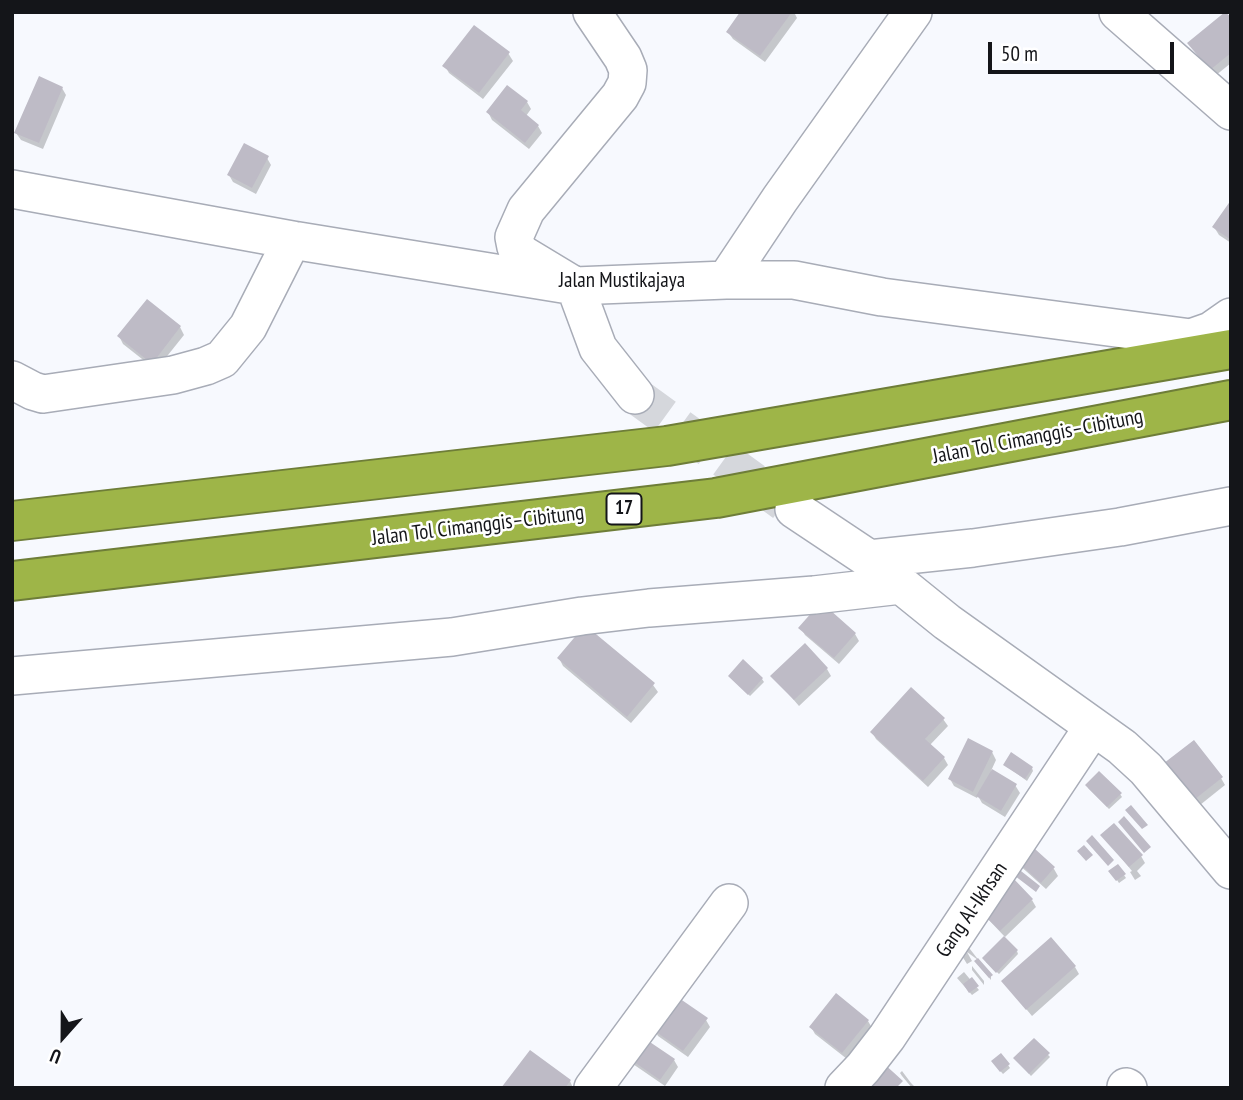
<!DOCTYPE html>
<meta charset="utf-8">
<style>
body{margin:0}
#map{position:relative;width:1243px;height:1100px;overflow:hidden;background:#f7f9fe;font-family:"PT Sans Narrow",sans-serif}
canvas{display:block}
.frame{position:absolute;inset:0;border:14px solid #141519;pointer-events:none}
.north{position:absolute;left:28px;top:1002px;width:70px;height:70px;-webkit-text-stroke:5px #fff;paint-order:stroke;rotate:201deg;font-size:19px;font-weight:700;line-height:28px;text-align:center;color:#141519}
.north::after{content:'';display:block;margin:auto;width:24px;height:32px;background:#141519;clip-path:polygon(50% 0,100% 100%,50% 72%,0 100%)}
.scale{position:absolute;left:988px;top:42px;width:186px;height:32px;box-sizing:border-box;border:4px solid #141519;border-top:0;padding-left:9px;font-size:21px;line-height:24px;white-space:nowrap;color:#141519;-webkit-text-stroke:5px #fff;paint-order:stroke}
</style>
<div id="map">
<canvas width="1243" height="1100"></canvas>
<div class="frame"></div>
<div class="north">U</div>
<div class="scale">50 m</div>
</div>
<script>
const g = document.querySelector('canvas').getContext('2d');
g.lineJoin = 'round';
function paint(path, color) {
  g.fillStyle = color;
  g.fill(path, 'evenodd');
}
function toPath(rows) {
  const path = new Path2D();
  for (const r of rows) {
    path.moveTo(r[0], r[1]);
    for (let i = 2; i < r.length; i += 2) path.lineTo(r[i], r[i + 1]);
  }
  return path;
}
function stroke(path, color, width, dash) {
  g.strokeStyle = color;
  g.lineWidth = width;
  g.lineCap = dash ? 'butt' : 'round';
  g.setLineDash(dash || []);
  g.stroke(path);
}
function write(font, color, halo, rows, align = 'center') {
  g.font = font + ' "PT Sans Narrow",sans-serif';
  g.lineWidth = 5;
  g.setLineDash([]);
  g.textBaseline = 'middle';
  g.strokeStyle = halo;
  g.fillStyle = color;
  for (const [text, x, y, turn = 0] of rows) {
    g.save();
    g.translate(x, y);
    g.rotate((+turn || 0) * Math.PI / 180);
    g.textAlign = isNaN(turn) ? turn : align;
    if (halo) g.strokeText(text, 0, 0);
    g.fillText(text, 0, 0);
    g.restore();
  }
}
paint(toPath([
 [743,12,794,12,797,18,765,62,733,39,728,32],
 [1231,20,1231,63,1215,76,1189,44],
 [508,53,513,61,483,99,449,73,445,66],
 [62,88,66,95,43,149,21,140,16,133],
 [527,102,531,109,526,116,538,126,542,133,529,149,492,120,488,112],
 [267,158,271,165,256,194,233,182,229,175],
 [1231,203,1231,243,1219,235,1214,227],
 [147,301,180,327,184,335,156,370,123,344,119,336],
 [801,628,855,634,859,641,839,664,805,635],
 [559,658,653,685,658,692,631,723,563,666],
 [827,669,831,676,799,706,773,676],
 [730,676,762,679,764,682,750,696],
 [943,719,948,726,930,745,944,758,948,765,928,787,876,739,872,732],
 [992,752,996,760,991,771,1015,785,1020,793,1005,817,982,803,978,796,977,798,954,786,950,779],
 [1005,765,1032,768,1033,771,1027,781],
 [1162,778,1221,778,1225,785,1190,813],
 [1088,788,1120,794,1122,797,1109,809],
 [1102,835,1141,856,1145,863,1137,871,1141,876,1135,880,1130,872,1132,871],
 [1025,842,1054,869,1058,876,1046,889,1017,863],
 [1118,866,1126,878,1119,883,1111,871],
 [1032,900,1036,907,1005,937,986,917],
 [966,944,991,976,991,980,978,965,978,960,967,952,972,961,967,964,959,951],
 [1017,951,1018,954,999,974,986,962],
 [972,966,984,981,984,985,972,970],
 [1075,967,1079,974,1032,1016,1003,981],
 [964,972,979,990,972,995,957,978],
 [706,1020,710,1027,688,1057,658,1036,654,1029],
 [868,1021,872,1028,847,1059,815,1034,811,1027],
 [1034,1040,1050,1057,1031,1076,1017,1061],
 [674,1060,678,1067,665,1086,630,1062],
 [995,1065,1008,1065,1010,1068,1003,1074],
 [902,1071,911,1083,916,1088,912,1088,902,1076,900,1073],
 [570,1081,573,1088,503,1088]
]), '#0003');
paint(toPath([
 [740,12,792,12,760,56,726,32],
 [1225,12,1231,17,1231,53,1210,70,1187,43],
 [474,25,510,52,479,93,442,66],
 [39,76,63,87,39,143,14,133],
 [507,85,528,101,521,110,539,125,525,143,486,112],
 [244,143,269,156,252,188,227,175],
 [1231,200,1231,240,1212,227],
 [147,299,181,326,152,364,117,336],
 [821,602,856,633,834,658,798,628],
 [585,625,655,683,627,717,557,658],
 [805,643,828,668,794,700,770,676],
 [743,659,763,678,748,695,728,676],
 [911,687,945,718,925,739,945,757,923,781,870,732],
 [968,738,993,751,973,792,948,779],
 [1194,740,1223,777,1185,807,1155,770],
 [1011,752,1033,767,1025,779,1003,765],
 [992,769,1017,784,1001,811,976,796],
 [1099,771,1122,793,1107,807,1085,785],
 [1131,805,1148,825,1142,829,1125,810],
 [1124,816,1151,847,1144,853,1118,822],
 [1114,823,1143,855,1129,867,1100,835],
 [1092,835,1114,860,1108,866,1086,841],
 [1025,840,1055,867,1041,883,1011,856],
 [1084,845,1093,855,1086,861,1077,851],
 [1007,860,1040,886,1036,892,1002,866],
 [1118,864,1126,874,1116,881,1108,871],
 [1013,878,1033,899,1000,931,979,910],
 [1004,936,1018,950,996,973,982,958],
 [1051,937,1076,966,1026,1010,1001,981],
 [978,958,993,975,989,978,974,961],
 [972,977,979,986,969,993,963,984],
 [836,993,869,1020,842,1053,809,1027],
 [676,996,708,1018,683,1051,652,1029],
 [638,1034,675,1059,660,1080,624,1055],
 [1034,1038,1050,1053,1029,1074,1013,1058],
 [530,1050,571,1080,565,1088,501,1088],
 [1001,1053,1010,1064,1000,1072,991,1061],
 [882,1062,903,1081,896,1088,866,1088]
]), '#bebbc6');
stroke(toPath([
 [635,395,784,503]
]), '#d5d7dc', 37, [37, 18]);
const minor = toPath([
 [592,12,623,58,628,70,627,83,620,96,526,210,514,237,516,247,522,254,575,286,598,348,635,395],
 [1118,12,1231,111],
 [12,189,292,240,575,286,726,280,794,280,882,297,1191,338,1211,331,1231,317],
 [726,280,780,199,913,12],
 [12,380,33,391,43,394,173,375,206,366,222,359,248,327,292,240],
 [794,509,869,559,947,622,1122,747,1146,769,1231,870],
 [869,559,973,548,1120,527,1231,506],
 [12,676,452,637,582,616,649,608,814,595,901,585],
 [1126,1087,1128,1088],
 [593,1088,729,903],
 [844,1088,863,1068,887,1037,1093,727]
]);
const highway = toPath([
 [12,521,667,446,1231,349],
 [12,581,716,498,1231,400]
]);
stroke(minor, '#a8acb7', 40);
stroke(highway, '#6e7d38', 42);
stroke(minor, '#fff', 37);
stroke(highway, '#9eb548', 38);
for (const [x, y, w] of [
 [624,509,35]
]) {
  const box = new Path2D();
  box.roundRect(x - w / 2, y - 15.5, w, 31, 5);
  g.fillStyle = '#fff';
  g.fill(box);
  stroke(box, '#141519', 2);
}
write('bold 19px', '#141519', null, [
 ["17",624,509]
]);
write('21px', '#141519', '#fff', [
 ["Jalan Mustikajaya",622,281],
 ["Jalan Tol Cimanggis–Cibitung",1038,437,-11],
 ["Jalan Tol Cimanggis–Cibitung",478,526,-7],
 ["Gang Al-Ikhsan",972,910,-56]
]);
</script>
